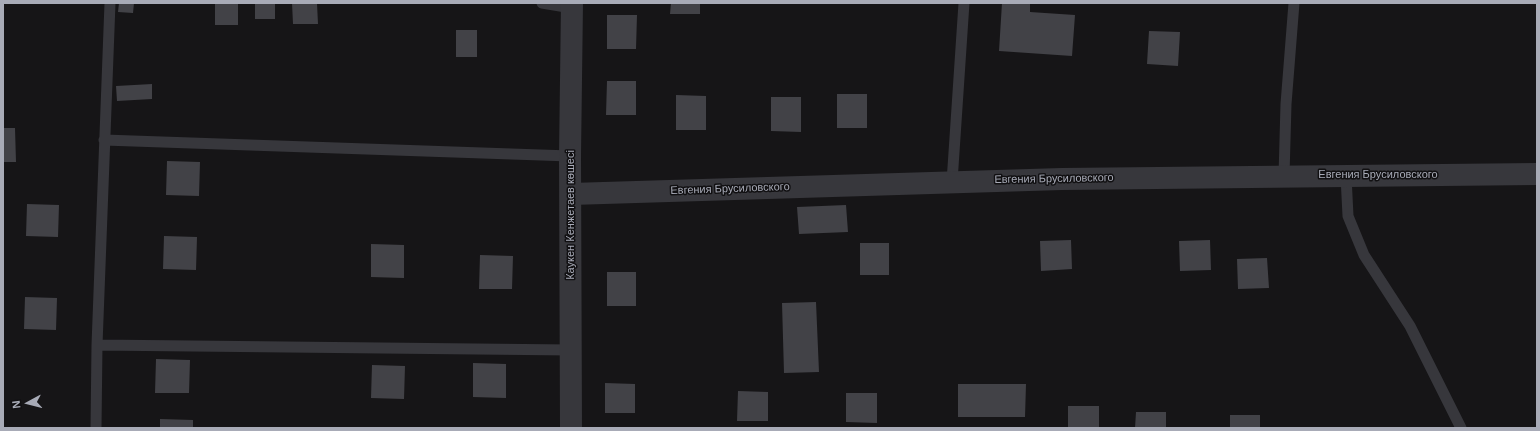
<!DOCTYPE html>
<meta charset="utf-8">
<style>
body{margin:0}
#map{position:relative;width:1540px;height:431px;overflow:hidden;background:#161517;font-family:Helvetica,sans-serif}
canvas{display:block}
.frame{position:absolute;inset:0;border:4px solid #a8abb7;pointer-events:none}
.north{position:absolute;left:8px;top:383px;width:40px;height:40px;-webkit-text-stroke:3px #111012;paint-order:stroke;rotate:263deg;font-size:11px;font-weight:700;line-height:16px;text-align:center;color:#a8abb7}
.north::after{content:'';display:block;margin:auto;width:14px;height:18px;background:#a8abb7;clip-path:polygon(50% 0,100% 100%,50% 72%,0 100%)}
</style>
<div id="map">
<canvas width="1540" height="431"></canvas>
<div class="frame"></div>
<div class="north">N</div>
</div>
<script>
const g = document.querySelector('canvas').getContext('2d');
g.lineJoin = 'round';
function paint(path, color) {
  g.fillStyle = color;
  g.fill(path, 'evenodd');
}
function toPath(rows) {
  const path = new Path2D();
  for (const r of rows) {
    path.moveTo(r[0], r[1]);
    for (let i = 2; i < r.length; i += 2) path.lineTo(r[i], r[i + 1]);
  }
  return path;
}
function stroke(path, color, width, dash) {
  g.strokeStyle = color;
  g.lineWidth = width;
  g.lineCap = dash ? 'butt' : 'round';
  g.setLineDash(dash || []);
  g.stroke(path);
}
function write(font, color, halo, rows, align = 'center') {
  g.font = font + ' Helvetica,sans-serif';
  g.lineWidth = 3;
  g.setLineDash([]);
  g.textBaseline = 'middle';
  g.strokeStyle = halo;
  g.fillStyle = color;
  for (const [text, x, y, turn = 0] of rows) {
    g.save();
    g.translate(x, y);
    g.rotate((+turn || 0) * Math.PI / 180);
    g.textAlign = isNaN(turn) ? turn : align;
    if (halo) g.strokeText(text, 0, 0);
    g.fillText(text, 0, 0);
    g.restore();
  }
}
paint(toPath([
 [119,3,134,3,133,13,118,12],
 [215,3,238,3,238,25,215,25],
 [255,3,275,3,275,19,255,19],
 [292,3,317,3,318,24,293,24],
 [671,3,700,3,700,14,670,14],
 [1002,3,1030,3,1030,12,1075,15,1072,56,999,51],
 [607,15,637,15,636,49,607,49],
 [456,30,477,30,477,57,456,57],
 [1149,31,1180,32,1178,66,1147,64],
 [607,81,636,81,636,115,606,115],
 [152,84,152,99,117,101,116,86],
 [837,94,867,94,867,128,837,128],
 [676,95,706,96,706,130,676,130],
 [771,97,801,97,801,132,771,131],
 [3,128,15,128,16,162,3,162],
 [167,161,200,162,199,196,166,195],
 [27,204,59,205,58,237,26,236],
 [846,205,848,232,799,234,797,207],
 [164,236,197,237,196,270,163,269],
 [1071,240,1072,269,1041,271,1040,241],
 [1210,240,1211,270,1180,271,1179,241],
 [860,243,889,243,889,275,860,275],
 [371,244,404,245,404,278,371,277],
 [480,255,513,256,512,289,479,289],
 [1267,258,1269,288,1238,289,1237,259],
 [607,272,636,272,636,306,607,306],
 [25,297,57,298,56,330,24,329],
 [816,302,819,372,784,373,782,303],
 [156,359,190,360,189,393,155,393],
 [473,363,506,364,506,398,473,397],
 [372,365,405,366,404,399,371,398],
 [605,383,635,384,635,413,605,413],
 [958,384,1026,384,1025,417,958,417],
 [738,391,768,392,768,421,737,421],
 [846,393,877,393,877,423,846,422],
 [1068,406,1099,406,1099,428,1068,428],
 [1136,412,1166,412,1166,428,1135,428],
 [1230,415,1260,415,1260,428,1230,428],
 [160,419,193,420,193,428,160,428]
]), '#424247');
stroke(toPath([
 [542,3,572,8],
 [104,140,570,156],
 [1284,176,1286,104,1294,3],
 [1346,176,1348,216,1364,255,1410,326,1461,428],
 [952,182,964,3],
 [97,345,571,350],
 [96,428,97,345,110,3]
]), '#37373c', 11);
stroke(toPath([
 [571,194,1062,179,1537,174],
 [571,428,570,156,572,3]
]), '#37373c', 22);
write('11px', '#a8abb7', '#111012', [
 ["Евгения Брусиловского",1378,175],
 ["Евгения Брусиловского",1054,179,-1],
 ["Евгения Брусиловского",730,189,-2],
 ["Каукен Кенжетаев көшесі",571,215,-90]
]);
</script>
